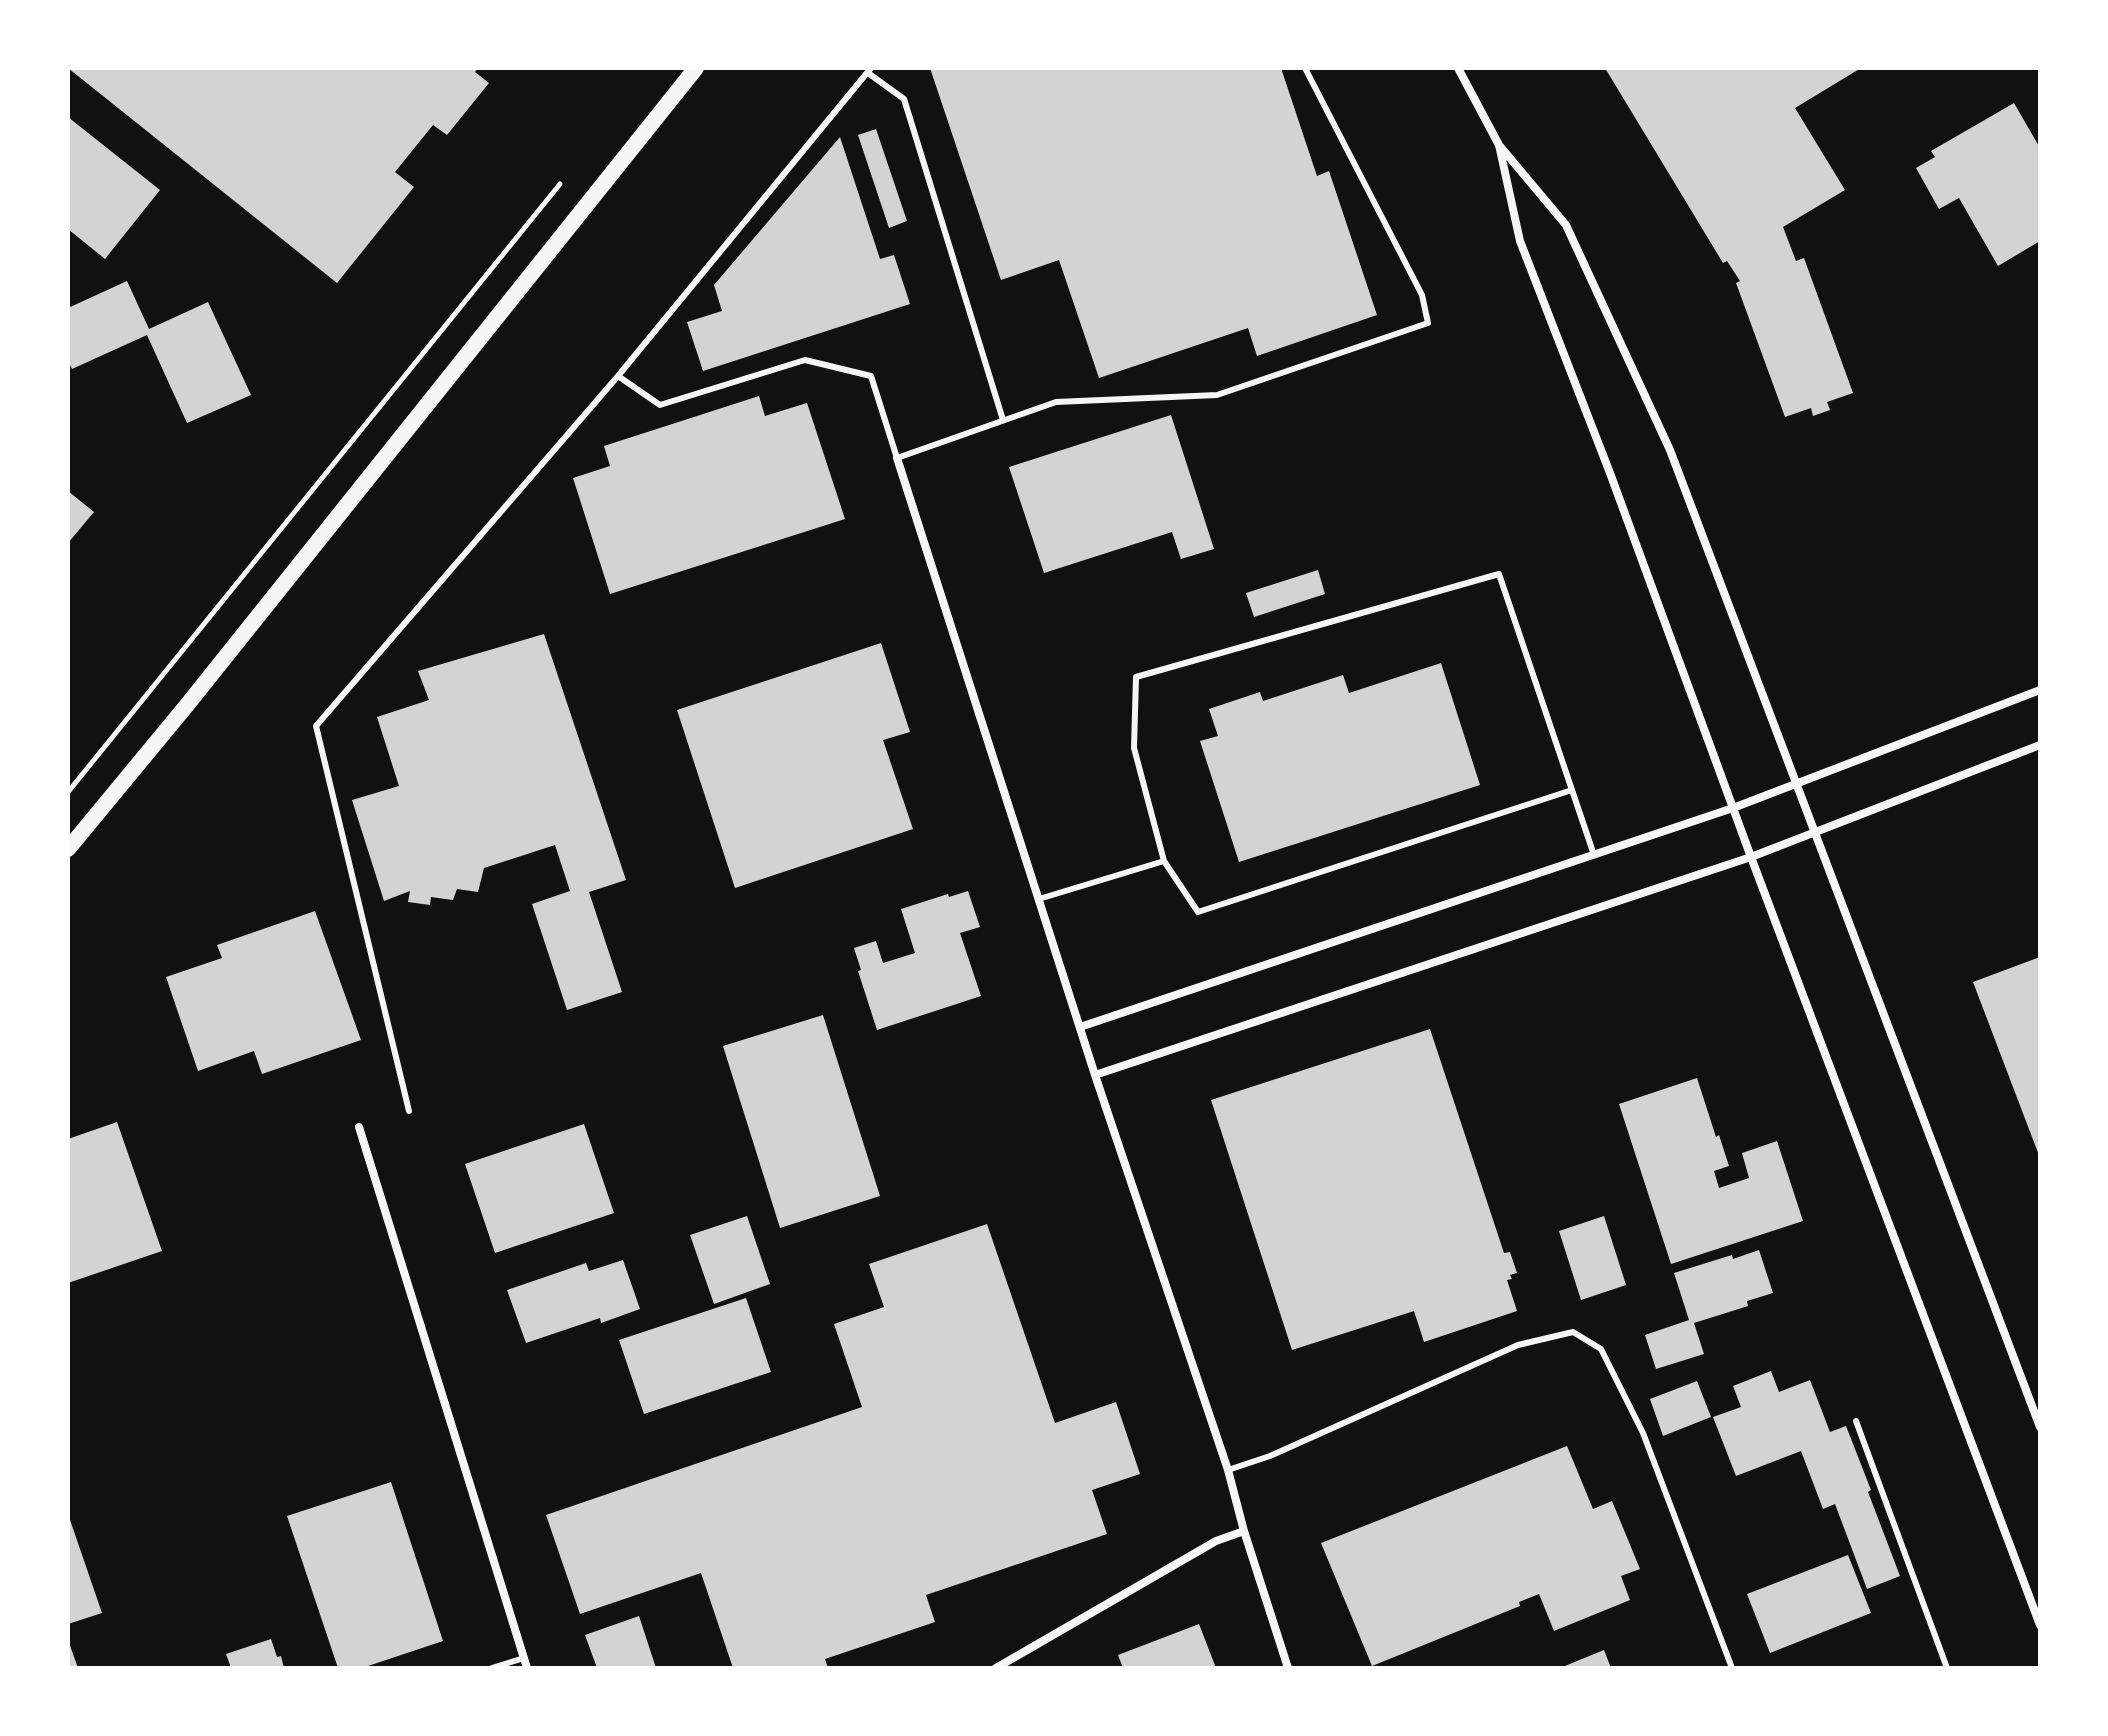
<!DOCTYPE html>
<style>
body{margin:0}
#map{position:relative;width:2108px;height:1736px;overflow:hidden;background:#111;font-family:"PT Sans Narrow",sans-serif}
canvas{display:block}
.frame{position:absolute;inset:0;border:70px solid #fff;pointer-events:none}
</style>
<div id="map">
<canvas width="2108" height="1736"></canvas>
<div class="frame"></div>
</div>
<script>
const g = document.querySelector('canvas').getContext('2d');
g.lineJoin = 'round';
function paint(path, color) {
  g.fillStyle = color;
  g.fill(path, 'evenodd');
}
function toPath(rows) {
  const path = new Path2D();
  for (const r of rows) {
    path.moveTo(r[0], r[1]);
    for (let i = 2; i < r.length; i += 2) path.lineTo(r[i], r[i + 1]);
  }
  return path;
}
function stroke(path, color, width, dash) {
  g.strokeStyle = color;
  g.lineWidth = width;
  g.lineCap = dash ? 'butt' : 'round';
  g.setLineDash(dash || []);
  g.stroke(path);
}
paint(toPath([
 [68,68,478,68,475,72,489,83,447,135,433,125,395,172,414,187,337,283],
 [930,68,1281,68,1317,176,1329,171,1377,315,1257,356,1248,328,1099,378,1059,260,1001,280],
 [1605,68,1861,68,1795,108,1845,190,1783,227,1796,261,1804,258,1853,393,1827,402,1830,410,1813,416,1811,408,1785,417,1736,283,1740,281,1727,261,1723,263],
 [2014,103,2040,148,2040,241,1998,266,1959,198,1939,209,1916,168,1935,157,1931,151],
 [68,117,160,190,105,259,68,229],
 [876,129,907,221,889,228,858,135],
 [840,137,880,259,894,255,910,304,703,371,687,322,722,311,714,285],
 [127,281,149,329,208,302,251,395,187,423,147,335,72,369,68,361,68,308],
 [759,396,765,416,807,403,845,519,610,594,573,478,610,466,604,446],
 [1171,415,1214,549,1181,559,1172,532,1044,573,1009,467],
 [68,491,94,512,68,543],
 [1318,570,1325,594,1254,617,1246,593],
 [544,634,626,880,589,892,622,992,567,1010,532,904,570,891,555,845,484,868,478,892,457,889,453,900,431,897,430,905,408,902,410,891,384,901,352,800,399,786,377,717,429,700,418,671],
 [881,643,910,732,883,740,913,829,735,888,677,710],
 [1441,663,1480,785,1239,862,1200,741,1218,736,1209,709,1260,692,1263,701,1343,675,1349,693],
 [968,891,980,927,960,933,981,996,877,1030,858,971,861,970,854,948,876,941,883,963,915,953,901,909,948,894,949,897],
 [315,911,361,1040,262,1074,254,1051,198,1071,166,977,222,958,217,945],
 [2040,957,2040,1158,1973,982],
 [823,1015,880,1196,780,1228,723,1046],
 [1430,1029,1504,1253,1510,1252,1517,1273,1510,1275,1512,1279,1507,1280,1517,1311,1424,1342,1414,1311,1292,1350,1211,1100],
 [1697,1078,1716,1137,1719,1135,1729,1166,1714,1171,1719,1188,1749,1178,1742,1153,1777,1141,1803,1221,1671,1264,1619,1104],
 [117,1122,162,1251,68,1283,68,1139],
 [584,1124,614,1213,495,1253,465,1164],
 [747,1216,770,1284,714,1304,690,1235],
 [1604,1216,1626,1285,1581,1300,1559,1231],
 [987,1224,1055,1423,1116,1402,1140,1474,1092,1490,1107,1534,926,1595,935,1622,825,1659,828,1668,733,1668,701,1573,580,1614,546,1515,862,1407,834,1324,884,1307,869,1264],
 [1759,1250,1773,1293,1747,1301,1748,1306,1694,1323,1704,1354,1656,1369,1645,1335,1689,1320,1674,1273,1732,1255,1733,1259],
 [623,1260,640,1309,601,1323,600,1318,526,1343,507,1290,586,1263,589,1271],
 [746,1298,771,1372,644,1414,619,1340],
 [1771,1371,1779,1392,1810,1380,1830,1432,1846,1426,1871,1490,1868,1492,1900,1576,1867,1589,1835,1504,1823,1509,1801,1451,1736,1476,1713,1417,1741,1407,1733,1386],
 [1697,1381,1711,1417,1663,1436,1650,1399],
 [1567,1446,1593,1509,1612,1501,1640,1569,1621,1576,1630,1600,1554,1631,1539,1594,1519,1602,1520,1606,1372,1666,1321,1543],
 [391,1482,443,1641,362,1668,338,1668,287,1516],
 [68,1514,102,1613,68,1624],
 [1848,1555,1871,1613,1770,1653,1747,1594],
 [639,1616,656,1668,597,1668,585,1635],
 [1199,1624,1216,1668,1123,1668,1118,1655],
 [271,1639,277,1657,281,1656,284,1668,231,1668,226,1654],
 [68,1640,78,1668,68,1668],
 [1604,1650,1611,1668,1560,1668]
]), '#d3d3d3');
stroke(toPath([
 [68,792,560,184]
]), '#f5f5f5', 5);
stroke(toPath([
 [868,73,904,99,1003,420],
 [618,376,660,405,805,360,871,376,897,458,1056,402,1217,395,1428,323,1422,295,1305,68],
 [1572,790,1198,912,1164,861,1134,748,1136,677,1499,574,1572,790,1594,855],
 [1039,899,1164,861],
 [409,1111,316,726,618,376,871,68],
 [1856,1421,1947,1668],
 [1228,1470,1270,1456,1518,1345,1573,1332,1601,1349,1643,1433,1732,1668],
 [492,1668,524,1658]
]), '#f5f5f5', 6);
stroke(toPath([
 [1458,68,1499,145,1566,225,1670,450,2040,1427],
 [1499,145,1520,241,1610,473,1751,857,2040,1625],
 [897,458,1095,1075,1228,1470,1244,1531,1216,1541,996,1668],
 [1080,1027,1733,808,2040,690],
 [1095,1075,1751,857,2040,745],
 [359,1127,527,1668],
 [1244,1531,1288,1668]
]), '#f5f5f5', 8);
stroke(toPath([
 [68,849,187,705,696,68]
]), '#f5f5f5', 16);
</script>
